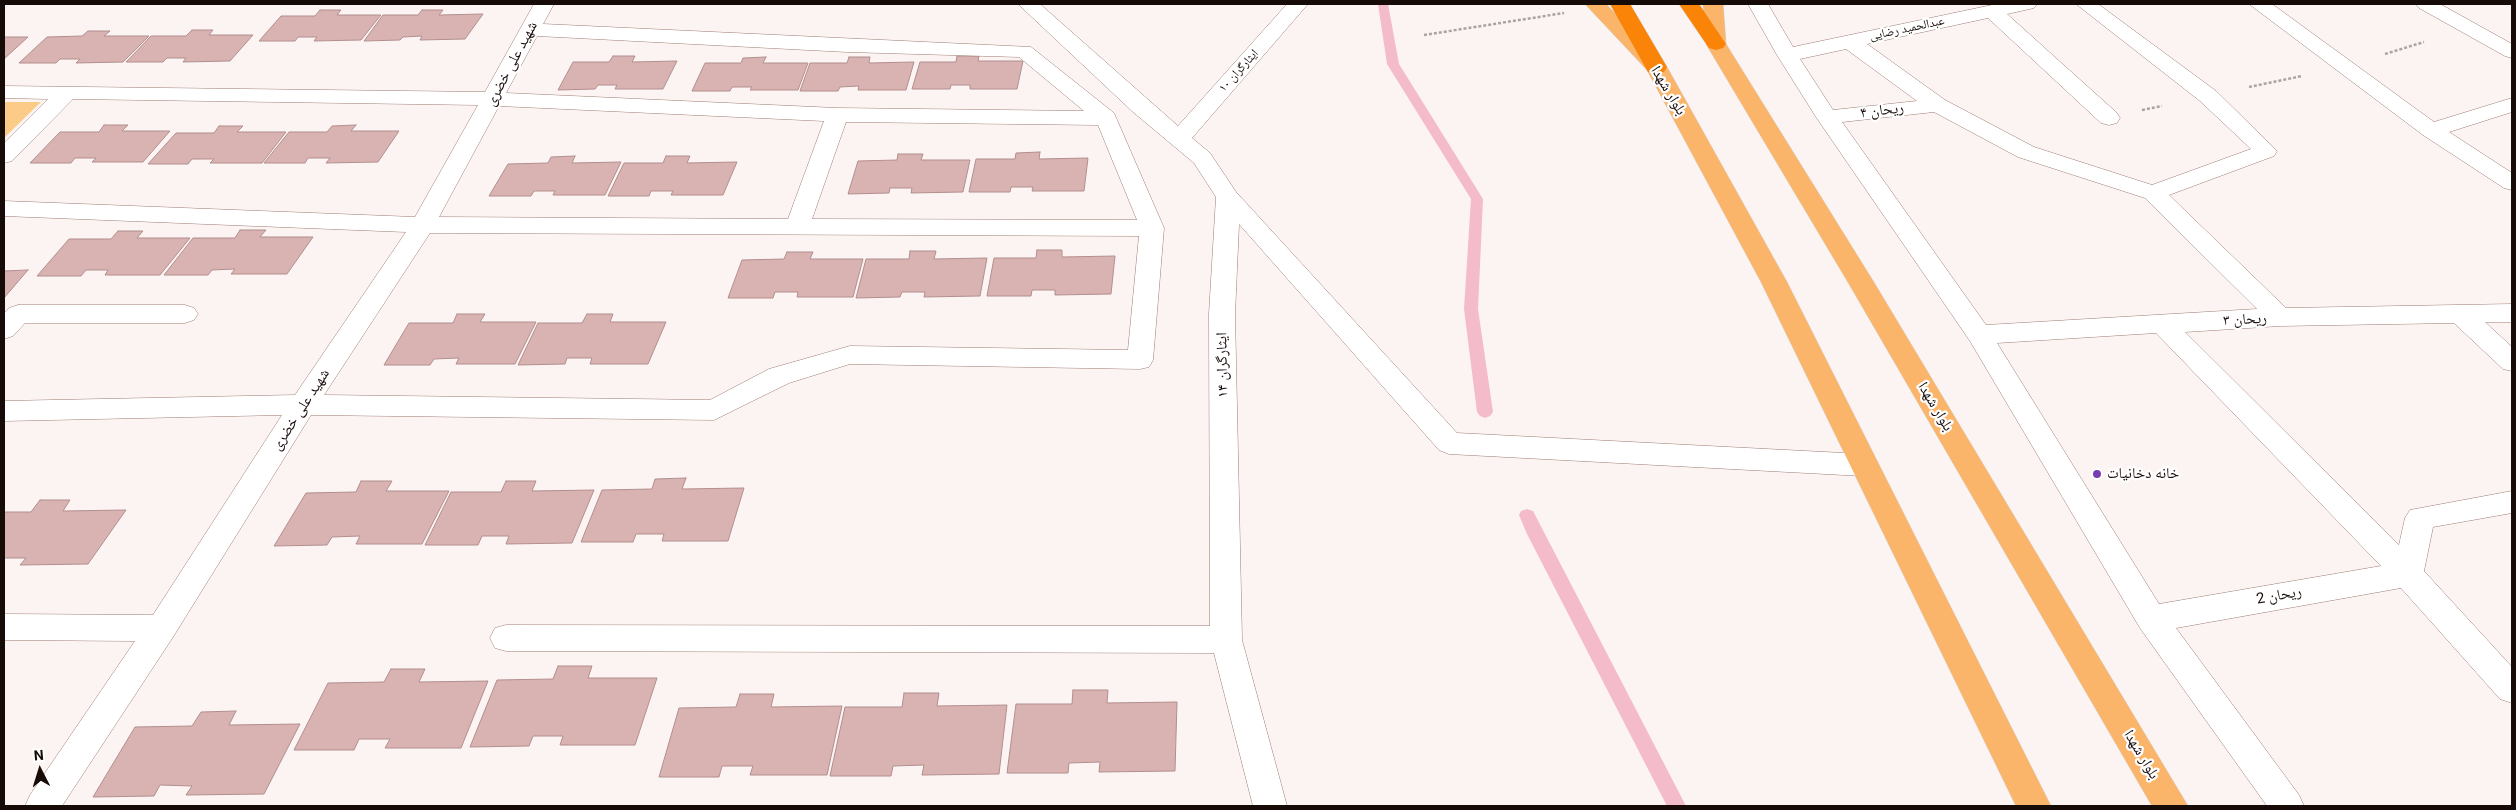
<!DOCTYPE html>
<meta charset="utf-8">
<style>
body{margin:0}
#map{position:relative;width:2516px;height:810px;overflow:hidden;background:#fcf4f2;font-family:Roboto,sans-serif}
canvas{display:block}
.frame{position:absolute;inset:0;border:5px solid #170b08;pointer-events:none}
.north{position:absolute;left:15px;top:745px;width:50px;height:50px;-webkit-text-stroke:4px #fff;paint-order:stroke;rotate:355deg;font-size:14px;font-weight:700;line-height:20px;text-align:center;color:#170b08}
.north::after{content:'';display:block;margin:auto;width:18px;height:22px;background:#170b08;clip-path:polygon(50% 0,100% 100%,50% 72%,0 100%)}
</style>
<div id="map">
<canvas width="2516" height="810"></canvas>
<div class="frame"></div>
<div class="north">N</div>
</div>
<script>
const g = document.querySelector('canvas').getContext('2d');
g.lineJoin = 'round';
function paint(path, color) {
  g.fillStyle = color;
  g.fill(path, 'evenodd');
}
function toPath(rows) {
  const path = new Path2D();
  for (const r of rows) {
    path.moveTo(r[0], r[1]);
    for (let i = 2; i < r.length; i += 2) path.lineTo(r[i], r[i + 1]);
  }
  return path;
}
function stroke(path, color, width, dash) {
  g.strokeStyle = color;
  g.lineWidth = width;
  g.lineCap = dash ? 'butt' : 'round';
  g.setLineDash(dash || []);
  g.stroke(path);
}
function write(font, color, halo, rows, align = 'center') {
  g.font = font + ' Roboto,"Noto Naskh Arabic",sans-serif';
  g.lineWidth = 4.5;
  g.setLineDash([]);
  g.textBaseline = 'middle';
  g.strokeStyle = halo;
  g.fillStyle = color;
  for (const [text, x, y, turn = 0] of rows) {
    g.save();
    g.translate(x, y);
    g.rotate((+turn || 0) * Math.PI / 180);
    g.textAlign = isNaN(turn) ? turn : align;
    if (halo) g.strokeText(text, 0, 0);
    g.fillText(text, 0, 0);
    g.restore();
  }
}
paint(toPath([
 [4,102,41,102,4,138]
]), '#fccb88');
paint(toPath([
 [1378,4,1388,4,1399,64,1483,199,1478,309,1493,412,1490,416,1485,418,1480,416,1477,412,1464,309,1471,199,1387,64,1378,4],
 [1527,509,1533,511,1686,806,1667,806,1527,534,1519,515,1521,511,1527,509]
]), '#f4bbcb');
const building = toPath([
 [320,10,341,10,337,15,381,15,361,40,314,41,317,37,298,37,295,41,259,41,281,16,315,16,320,10],
 [422,10,443,10,439,15,483,14,465,39,420,40,422,36,403,37,400,40,364,41,383,15,418,15,422,10],
 [192,30,213,30,209,35,253,35,230,61,183,62,186,58,167,58,163,62,126,62,151,36,186,36,192,30],
 [88,31,110,31,104,36,149,36,123,62,76,63,80,59,60,59,56,63,19,63,47,37,82,36,88,31],
 [4,37,28,37,4,59,4,37],
 [613,56,635,56,632,62,677,61,663,89,615,89,617,85,598,85,595,89,558,90,573,62,609,62,613,56],
 [957,56,979,56,978,61,1023,61,1017,89,970,89,970,85,951,85,950,89,912,89,920,62,956,62,957,56],
 [766,57,763,63,808,63,798,90,750,90,752,87,732,87,730,91,692,91,705,63,741,63,743,58,766,57],
 [849,57,870,57,869,63,914,62,906,90,858,90,859,86,840,87,838,91,800,91,810,63,847,63,849,57],
 [104,125,128,125,122,131,170,131,143,162,92,162,96,158,75,158,71,163,30,163,60,132,99,132,104,125],
 [356,125,351,131,399,131,378,162,326,163,330,158,308,158,305,163,264,163,289,132,327,132,332,126,356,125],
 [219,126,243,126,237,132,286,132,262,163,210,163,214,159,192,159,188,164,148,164,176,133,214,133,219,126],
 [1040,152,1039,159,1088,158,1084,191,1032,191,1033,187,1011,187,1010,192,969,192,976,159,1015,159,1016,153,1040,152],
 [898,154,923,154,921,160,970,160,963,192,911,193,912,188,890,188,889,193,848,194,858,161,897,160,898,154],
 [575,156,572,163,621,162,605,195,553,195,555,191,534,191,531,196,489,196,508,164,548,163,551,157,575,156],
 [666,156,690,156,687,163,737,162,723,195,671,195,673,191,651,191,649,196,608,196,624,163,663,163,666,156],
 [240,230,266,230,260,237,313,237,287,274,231,274,235,269,212,270,208,275,164,275,193,238,235,238,240,230],
 [118,231,143,231,137,238,190,238,160,275,105,275,108,270,86,270,81,276,37,276,69,239,111,239,118,231],
 [1037,250,1062,250,1062,257,1115,256,1111,294,1055,295,1055,290,1032,290,1031,296,987,296,994,258,1036,258,1037,250],
 [910,251,936,251,934,259,987,258,980,296,924,297,925,292,902,292,900,297,856,298,866,259,909,259,910,251],
 [787,252,813,252,810,259,863,259,853,297,797,297,798,292,775,292,773,298,728,298,742,260,784,259,787,252],
 [28,270,4,298,4,271,28,270],
 [457,314,485,314,480,322,536,322,515,364,456,364,459,358,434,359,430,365,384,365,409,323,453,323,457,314],
 [587,314,613,314,610,322,666,322,648,364,590,364,592,358,567,358,565,364,518,365,538,323,582,323,587,314],
 [686,478,682,489,744,488,728,541,662,541,664,534,636,534,633,542,581,542,602,490,652,489,655,479,686,478],
 [361,481,392,481,386,491,449,491,422,544,356,544,360,536,332,537,327,545,274,546,306,493,356,492,361,481],
 [506,481,536,481,532,491,594,490,572,543,506,544,509,536,482,536,478,545,425,545,451,492,501,492,506,481],
 [40,500,70,500,63,511,126,510,88,564,20,565,26,558,4,558,4,512,31,512,40,500],
 [558,666,592,666,588,678,657,678,635,745,560,745,563,736,533,736,529,746,470,747,497,680,553,679,558,666],
 [391,669,425,669,419,682,488,681,461,748,385,748,390,739,359,739,354,750,294,750,328,683,384,682,391,669],
 [1073,690,1108,690,1107,703,1177,702,1175,771,1099,772,1100,762,1069,763,1068,773,1007,773,1016,704,1072,704,1073,690],
 [904,693,939,693,937,706,1007,705,999,774,922,775,924,765,893,766,891,776,830,776,845,707,902,707,904,693],
 [740,694,774,694,771,707,842,706,827,775,750,775,753,766,722,766,719,777,659,777,679,708,736,707,740,694],
 [236,711,229,725,300,724,264,794,186,795,192,786,160,785,154,796,93,797,135,727,192,726,201,712,236,711]
]);
paint(building, '#d9b3b2');
stroke(building, '#b28e8e', 1);
const minor = toPath([
 [534,4,554,4,543,24,1031,47,1114,113,1164,228,1153,360,1149,367,1140,369,850,364,789,383,714,420,311,415,173,637,62,806,25,806,30,795,135,641,4,640,4,614,153,615,282,415,4,421,4,401,295,395,406,232,4,216,4,201,415,217,478,105,73,99,12,161,4,163,4,143,48,99,4,98,4,86,485,92,534,4],
 [537,36,847,52,1019,57,1084,111,837,108,506,93,537,36],
 [499,106,824,121,788,219,439,217,499,106],
 [846,122,1098,125,1137,220,812,219,846,122],
 [430,233,1139,236,1128,350,850,346,769,369,710,400,324,395,430,233],
 [1018,4,1040,4,1178,126,1287,4,1308,4,1192,138,1210,153,1236,192,1457,433,1863,454,1873,457,1877,465,1873,473,1863,476,1449,454,1439,450,1239,224,1235,314,1242,640,1287,806,1253,806,1214,653,506,651,495,648,490,638,495,628,506,625,1210,626,1209,314,1216,197,1194,163,1133,112,1018,4],
 [1748,4,1768,4,1793,47,1992,5,2037,4,2034,8,2007,14,2117,113,2120,118,2117,123,2109,125,2101,123,1988,18,1867,44,1945,100,2034,147,2152,185,2251,149,2200,101,2076,4,2098,4,2216,91,2277,151,2274,156,2169,195,2286,308,2512,304,2512,322,2485,322,2512,347,2512,371,2503,369,2454,323,2280,326,2185,332,2399,545,2405,518,2410,510,2512,491,2512,513,2433,527,2424,571,2512,667,2512,703,2500,699,2401,588,2176,628,2299,795,2304,806,2267,806,2140,628,1970,341,1816,117,1777,55,1748,4],
 [1846,49,1917,101,1833,110,1800,59,1846,49],
 [1934,112,2018,157,2145,198,2257,309,1986,325,1842,122,1934,112],
 [2156,333,2381,566,2159,604,1997,343,2156,333],
 [2249,4,2272,4,2434,122,2512,98,2512,112,2449,132,2512,173,2512,190,2504,188,2423,135,2249,4],
 [2416,4,2440,4,2512,44,2512,58,2505,56,2419,8,2416,4],
 [18,305,185,305,194,308,198,314,194,320,185,323,25,323,13,336,4,339,4,313,9,308,18,305]
]);
const major = toPath([
 [1585,4,1606,4,1667,67,1787,282,2051,806,2016,806,1761,282,1647,70,1585,4],
 [1703,4,1723,4,1726,44,1875,284,2188,806,2152,806,1849,284,1706,44,1703,4]
]);
const highway = toPath([
 [1610,4,1630,4,1667,67,1664,72,1656,73,1648,72,1610,4],
 [1679,4,1699,4,1726,44,1723,48,1716,50,1709,48,1679,4]
]);
stroke(minor, '#9e7c73', 1);
stroke(major, '#d5d3d3', 1);
stroke(highway, '#d5d3d3', 1);
stroke(toPath([
 [1424,35,1564,13],
 [2385,54,2424,42],
 [2249,87,2302,76],
 [2142,110,2162,106]
]), '#aca3a0', 2.5, [3, 2]);
paint(minor, '#fff');
paint(major, '#fbb56a');
paint(highway, '#f98407');
for (const [x, y, r, color] of [
 [2097,474,5,"#793cb1"]
]) {
  const dot = new Path2D();
  dot.arc(x, y, r, 0, 2 * Math.PI);
  g.fillStyle = color;
  g.fill(dot);
  stroke(dot, '#fff', 2);
}
write('12px', '#170b08', '#fff', [
 ["عبدالحمید رضایی",1907,29,-12],
 ["ایثارگران ۱۰",1239,71,-48]
]);
write('15px', '#170b08', '#fff', [
 ["شهید علی خضری",512,64,-62],
 ["بلوار شهدا",1668,91,59],
 ["ریحان ۴",1882,111,-7],
 ["ریحان ۳",2245,320,-3],
 ["ایثارگران ۱۴",1223,365,-91],
 ["بلوار شهدا",1935,407,59],
 ["شهید علی خضری",301,410,-57],
 ["ریحان 2",2279,596,-10],
 ["بلوار شهدا",2141,755,59]
]);
write('15px', '#170b08', '#fff', [
 ["خانه دخانیات",2107,474]
], 'left');
</script>
